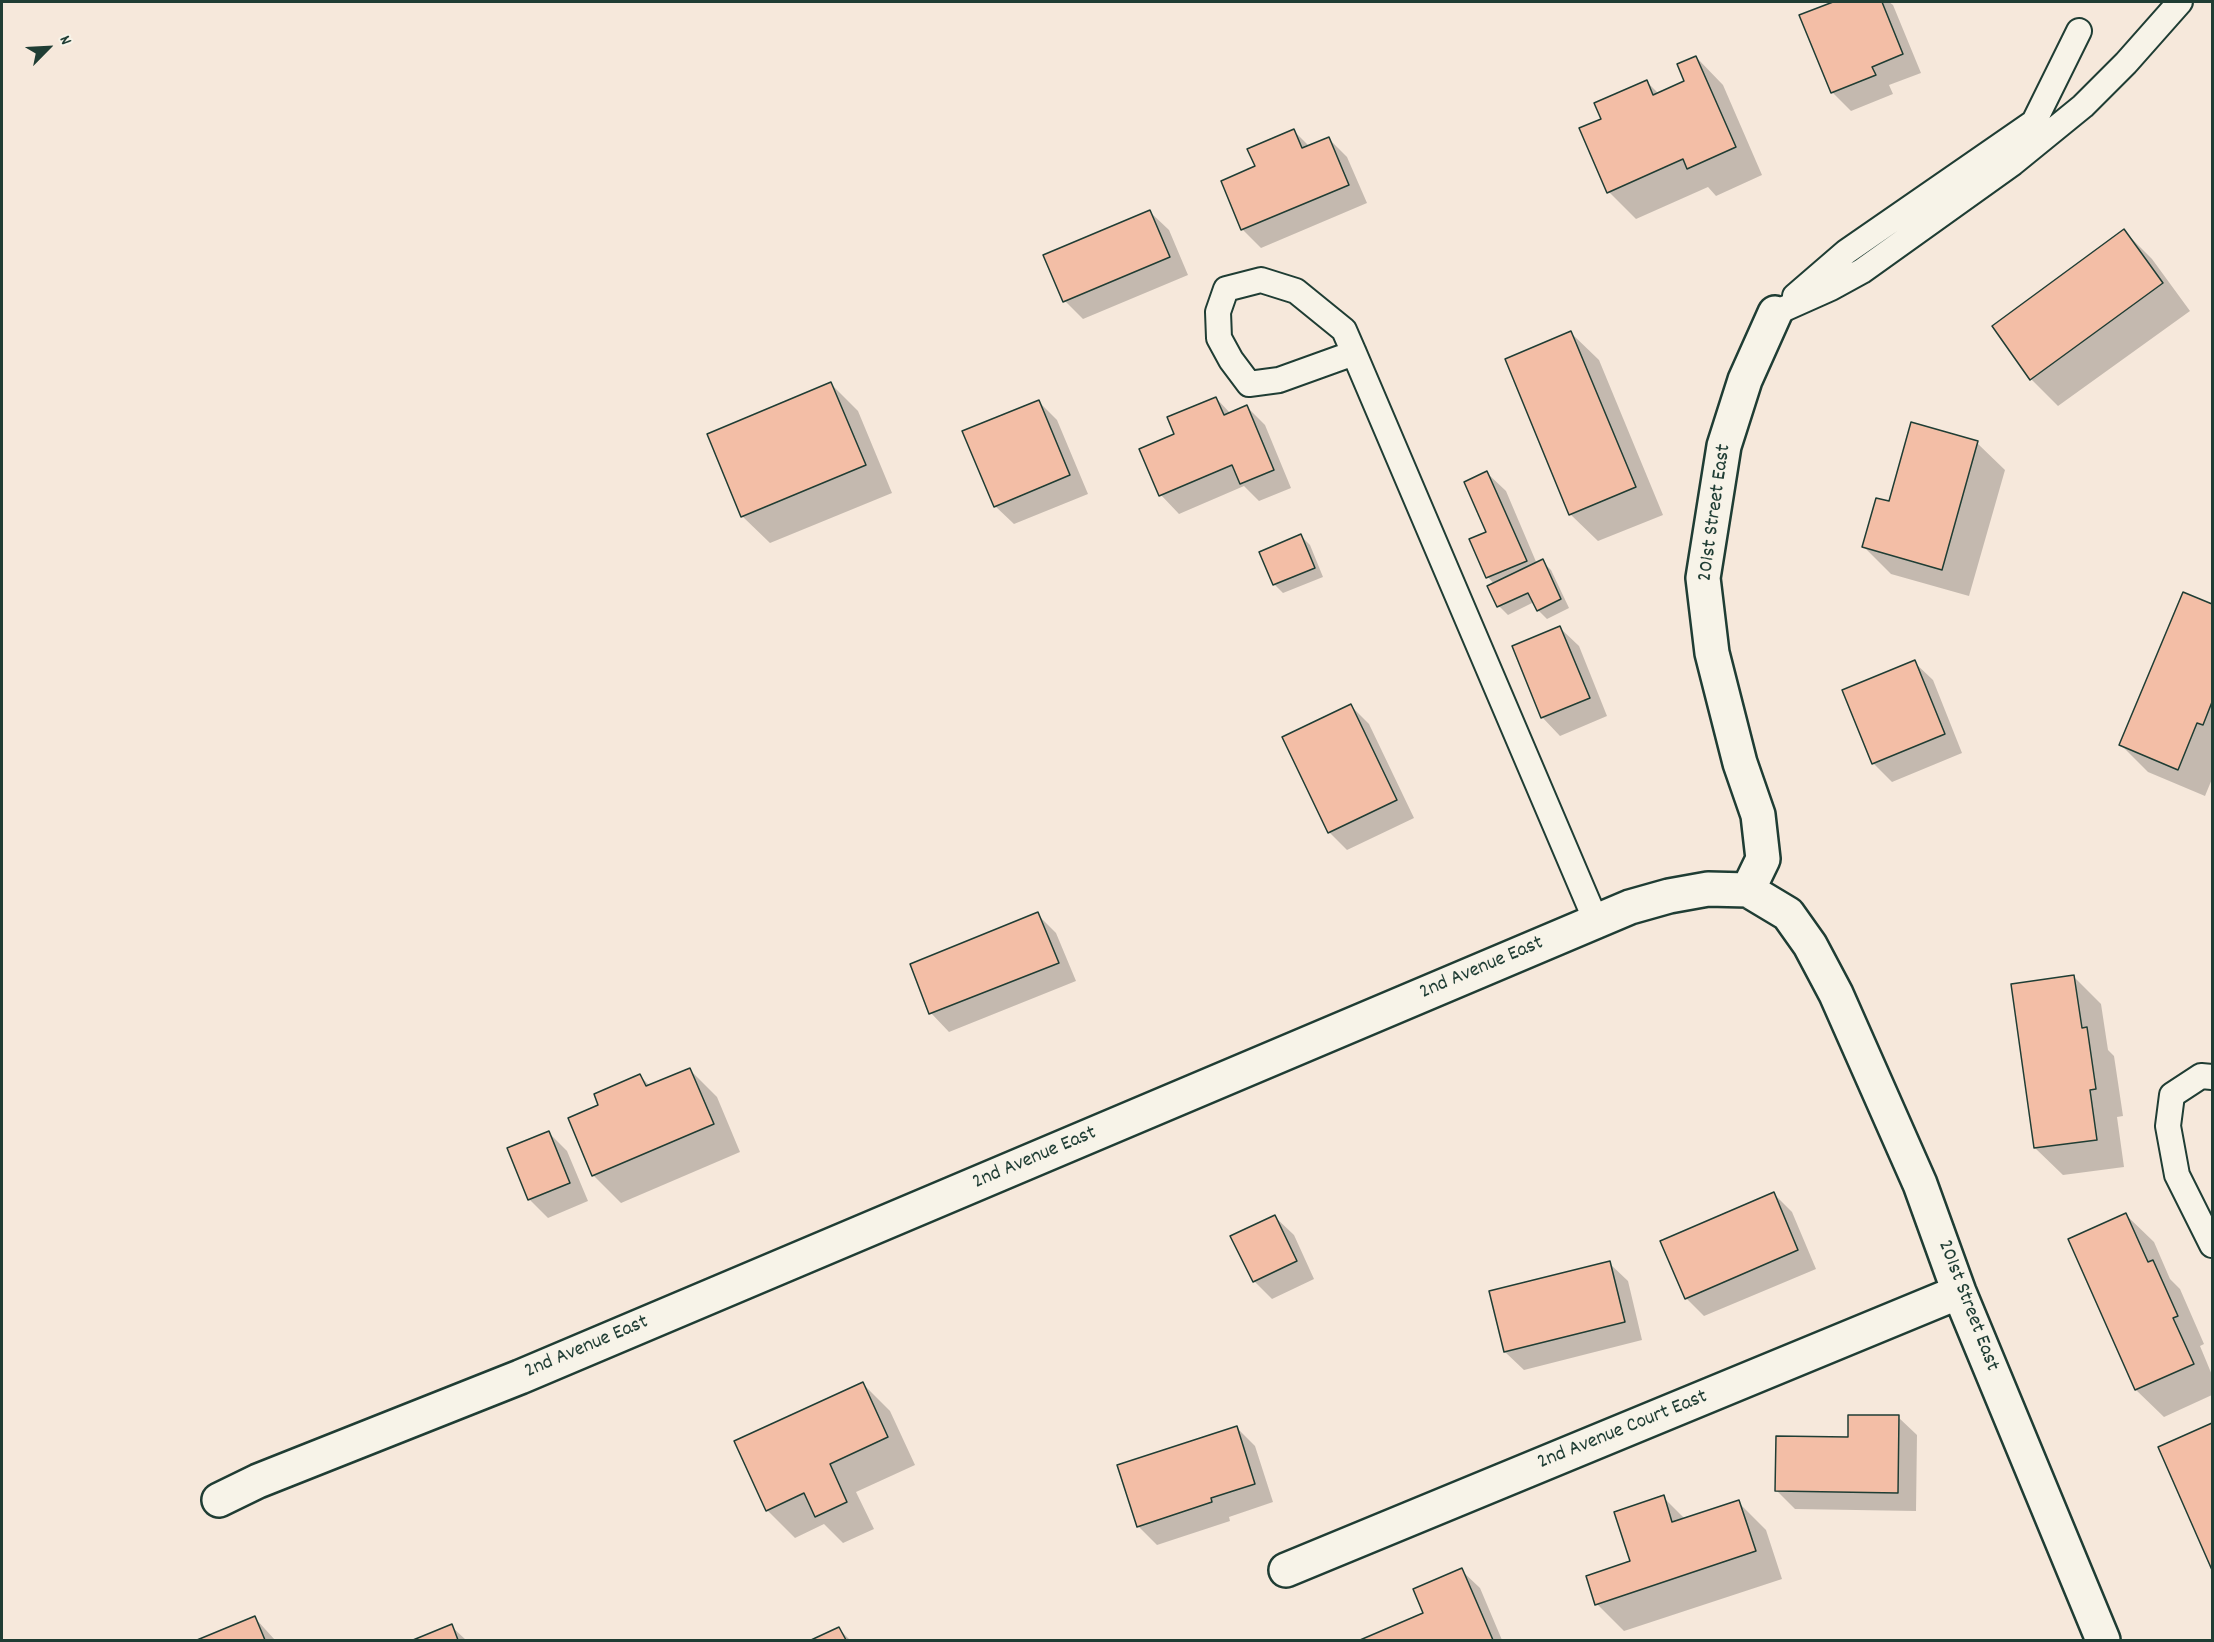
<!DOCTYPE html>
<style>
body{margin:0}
#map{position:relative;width:2214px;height:1642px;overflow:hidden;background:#f6e8db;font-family:Dekko,sans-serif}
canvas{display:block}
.frame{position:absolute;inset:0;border:3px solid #1f3d34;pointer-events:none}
.north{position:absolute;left:18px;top:18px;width:60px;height:60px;-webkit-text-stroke:4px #f7f3e8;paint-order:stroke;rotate:66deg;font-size:16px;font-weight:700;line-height:24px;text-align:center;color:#1f3d34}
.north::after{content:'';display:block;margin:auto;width:21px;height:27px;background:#1f3d34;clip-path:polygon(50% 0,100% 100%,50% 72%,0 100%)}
</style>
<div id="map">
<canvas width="2214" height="1642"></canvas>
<div class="frame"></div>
<div class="north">N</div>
</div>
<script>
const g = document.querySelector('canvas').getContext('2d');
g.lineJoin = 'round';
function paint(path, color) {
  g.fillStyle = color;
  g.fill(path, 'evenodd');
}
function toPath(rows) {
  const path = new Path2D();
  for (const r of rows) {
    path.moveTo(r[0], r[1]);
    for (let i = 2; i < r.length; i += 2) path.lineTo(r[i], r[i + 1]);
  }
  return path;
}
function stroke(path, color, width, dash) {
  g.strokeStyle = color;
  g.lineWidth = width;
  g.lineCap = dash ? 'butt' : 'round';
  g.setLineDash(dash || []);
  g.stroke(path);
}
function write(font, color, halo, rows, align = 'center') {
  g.font = font + ' Dekko,sans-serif';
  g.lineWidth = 4.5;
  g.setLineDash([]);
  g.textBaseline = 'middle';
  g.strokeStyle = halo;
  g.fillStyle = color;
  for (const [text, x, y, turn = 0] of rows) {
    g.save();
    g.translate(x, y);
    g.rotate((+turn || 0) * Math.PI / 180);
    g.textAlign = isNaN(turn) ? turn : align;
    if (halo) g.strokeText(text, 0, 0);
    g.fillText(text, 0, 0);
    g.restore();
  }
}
paint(toPath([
 [1837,2,1889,2,1893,5,1921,73,1889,85,1893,94,1851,111,1832,92,1801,16],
 [1696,57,1723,85,1762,175,1716,196,1708,187,1636,219,1609,192,1603,119,1647,82,1659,94,1686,82],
 [1294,131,1309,146,1329,139,1347,157,1367,203,1261,248,1242,229,1257,167],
 [1150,212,1169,230,1188,275,1083,319,1065,301],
 [2124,231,2152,259,2190,311,2058,406,2031,379],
 [1571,333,1599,360,1663,515,1598,541,1570,514],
 [831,384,858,411,892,493,770,543,742,516],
 [1216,398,1231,414,1247,407,1265,425,1291,488,1259,501,1244,486,1179,514,1161,495],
 [1039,402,1057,420,1088,494,1014,524,995,506],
 [1977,443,2005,470,1969,596,1891,574,1863,546,1890,503],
 [1487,473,1506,491,1537,564,1542,561,1551,570,1569,608,1547,619,1538,610,1534,602,1508,615,1499,606,1494,584,1488,577,1471,540,1488,533],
 [1301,536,1310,545,1323,577,1283,593,1274,584],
 [2183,594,2212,606,2212,779,2205,796,2148,772,2121,745],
 [1560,628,1579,646,1607,716,1560,736,1542,717],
 [1914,662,1933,680,1962,753,1892,782,1873,763],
 [1351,706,1369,724,1414,818,1347,850,1329,832],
 [1037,914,1056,933,1076,981,949,1032,931,1013,911,965],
 [2074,977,2101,1004,2108,1050,2114,1056,2123,1116,2117,1117,2124,1167,2063,1175,2035,1148],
 [690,1070,717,1097,740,1152,621,1203,593,1175,600,1106,640,1076,650,1086],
 [548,1132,567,1151,588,1201,548,1218,530,1200,509,1149],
 [1774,1194,1792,1212,1816,1269,1704,1316,1686,1298],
 [2126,1215,2154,1242,2170,1279,2180,1289,2204,1344,2200,1346,2212,1375,2212,1395,2164,1417,2136,1390,2070,1240],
 [1275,1217,1294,1235,1314,1279,1272,1299,1254,1281],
 [1609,1263,1628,1281,1642,1340,1524,1370,1505,1352],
 [862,1383,890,1411,915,1465,856,1492,874,1529,843,1543,824,1524,795,1538,767,1510],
 [1898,1417,1917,1435,1916,1511,1795,1509,1777,1491],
 [2212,1424,2212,1566,2160,1448],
 [1236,1427,1255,1446,1273,1502,1229,1517,1230,1521,1157,1545,1138,1526],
 [1663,1497,1685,1519,1738,1502,1766,1530,1782,1579,1624,1631,1597,1604,1632,1562],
 [1461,1570,1480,1588,1502,1640,1364,1640,1425,1614],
 [255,1618,275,1640,201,1640],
 [451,1626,466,1640,417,1640],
 [839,1629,850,1640,815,1640]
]), '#0003');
const building = toPath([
 [1833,2,1882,2,1903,54,1872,67,1876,75,1831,93,1799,15,1833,2],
 [1696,56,1736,147,1687,169,1683,159,1607,193,1579,128,1601,119,1594,103,1647,80,1653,95,1684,81,1677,64,1696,56],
 [1294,129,1302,148,1329,137,1349,185,1241,230,1221,181,1255,166,1247,149,1294,129],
 [1150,210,1170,257,1063,302,1043,255,1150,210],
 [2124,229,2163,283,2030,380,1992,326,2124,229],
 [1571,331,1636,487,1569,515,1505,359,1571,331],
 [831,382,866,465,741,517,707,434,831,382],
 [1216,397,1224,415,1247,405,1274,470,1240,484,1232,465,1159,496,1139,449,1174,434,1167,417,1216,397],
 [1039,400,1070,475,994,507,962,431,1039,400],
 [1911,422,1978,441,1942,570,1862,547,1876,498,1889,501,1911,422],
 [1487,471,1527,561,1486,578,1469,539,1486,532,1464,482,1487,471],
 [1301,534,1315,568,1273,585,1259,552,1301,534],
 [1543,559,1561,599,1537,611,1528,593,1497,607,1487,586,1543,559],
 [2183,592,2212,604,2212,702,2203,725,2197,723,2178,770,2119,745,2183,592],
 [1560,626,1590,698,1541,718,1512,646,1560,626],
 [1915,660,1945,734,1872,764,1842,690,1915,660],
 [1351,704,1397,800,1328,833,1282,737,1351,704],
 [1038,912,1059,963,929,1014,910,964,1038,912],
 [2074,975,2082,1028,2087,1027,2096,1089,2090,1090,2097,1140,2034,1148,2011,984,2074,975],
 [690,1068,714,1124,592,1176,568,1118,598,1105,594,1094,640,1074,646,1086,690,1068],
 [549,1131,570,1183,528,1200,507,1148,549,1131],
 [1774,1192,1798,1250,1685,1299,1660,1241,1774,1192],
 [2126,1213,2148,1262,2153,1260,2178,1316,2173,1318,2194,1364,2135,1390,2068,1239,2126,1213],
 [1275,1215,1297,1261,1253,1282,1230,1236,1275,1215],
 [1610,1261,1625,1322,1504,1352,1489,1291,1610,1261],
 [863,1382,888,1437,830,1464,847,1502,815,1517,804,1493,766,1511,734,1441,863,1382],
 [1848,1415,1899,1415,1898,1493,1775,1491,1776,1436,1848,1437,1848,1415],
 [2212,1423,2212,1570,2158,1447,2212,1423],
 [1237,1426,1255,1484,1211,1498,1212,1502,1137,1527,1117,1465,1237,1426],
 [1664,1495,1672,1522,1739,1500,1756,1551,1595,1605,1586,1576,1630,1561,1614,1512,1664,1495],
 [1462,1568,1493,1640,1360,1640,1423,1613,1413,1589,1462,1568],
 [255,1616,265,1640,197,1640,255,1616],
 [452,1624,458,1640,413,1640,452,1624],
 [839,1627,846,1640,811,1640,839,1627]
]);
paint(building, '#f3bea6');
stroke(building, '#1f3d34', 1.5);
const service = toPath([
 [1795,296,1846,252,2034,122,2079,31],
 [1775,313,1831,288,1862,271,2013,163,2083,106,2126,63,2180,2],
 [1354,353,1279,380,1249,384,1231,360,1219,338,1218,312,1226,289,1261,280,1296,291,1344,330,1354,353,1596,921],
 [2212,1077,2201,1076,2172,1095,2168,1126,2177,1175,2212,1245]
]);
const minor = toPath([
 [1748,890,1763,859,1758,815,1740,763,1712,653,1703,578,1724,446,1745,380,1775,313],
 [219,1500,258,1481,520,1377,1630,907,1669,896,1708,889,1748,890,1788,914,1810,945,1836,994,1920,1184,1959,1292,2103,1640],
 [1286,1570,1959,1292]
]);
stroke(service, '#1f3d34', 28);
stroke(minor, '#1f3d34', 38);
stroke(service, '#f7f3e8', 24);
stroke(minor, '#f7f3e8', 33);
write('21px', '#1f3d34', '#f7f3e8', [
 ["201st Street East",1716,513,-82],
 ["2nd Avenue East",1482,969,-23],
 ["2nd Avenue East",1035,1159,-23],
 ["201st Street East",1967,1306,69],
 ["2nd Avenue East",587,1348,-23],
 ["2nd Avenue Court East",1623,1431,-22]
]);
</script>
